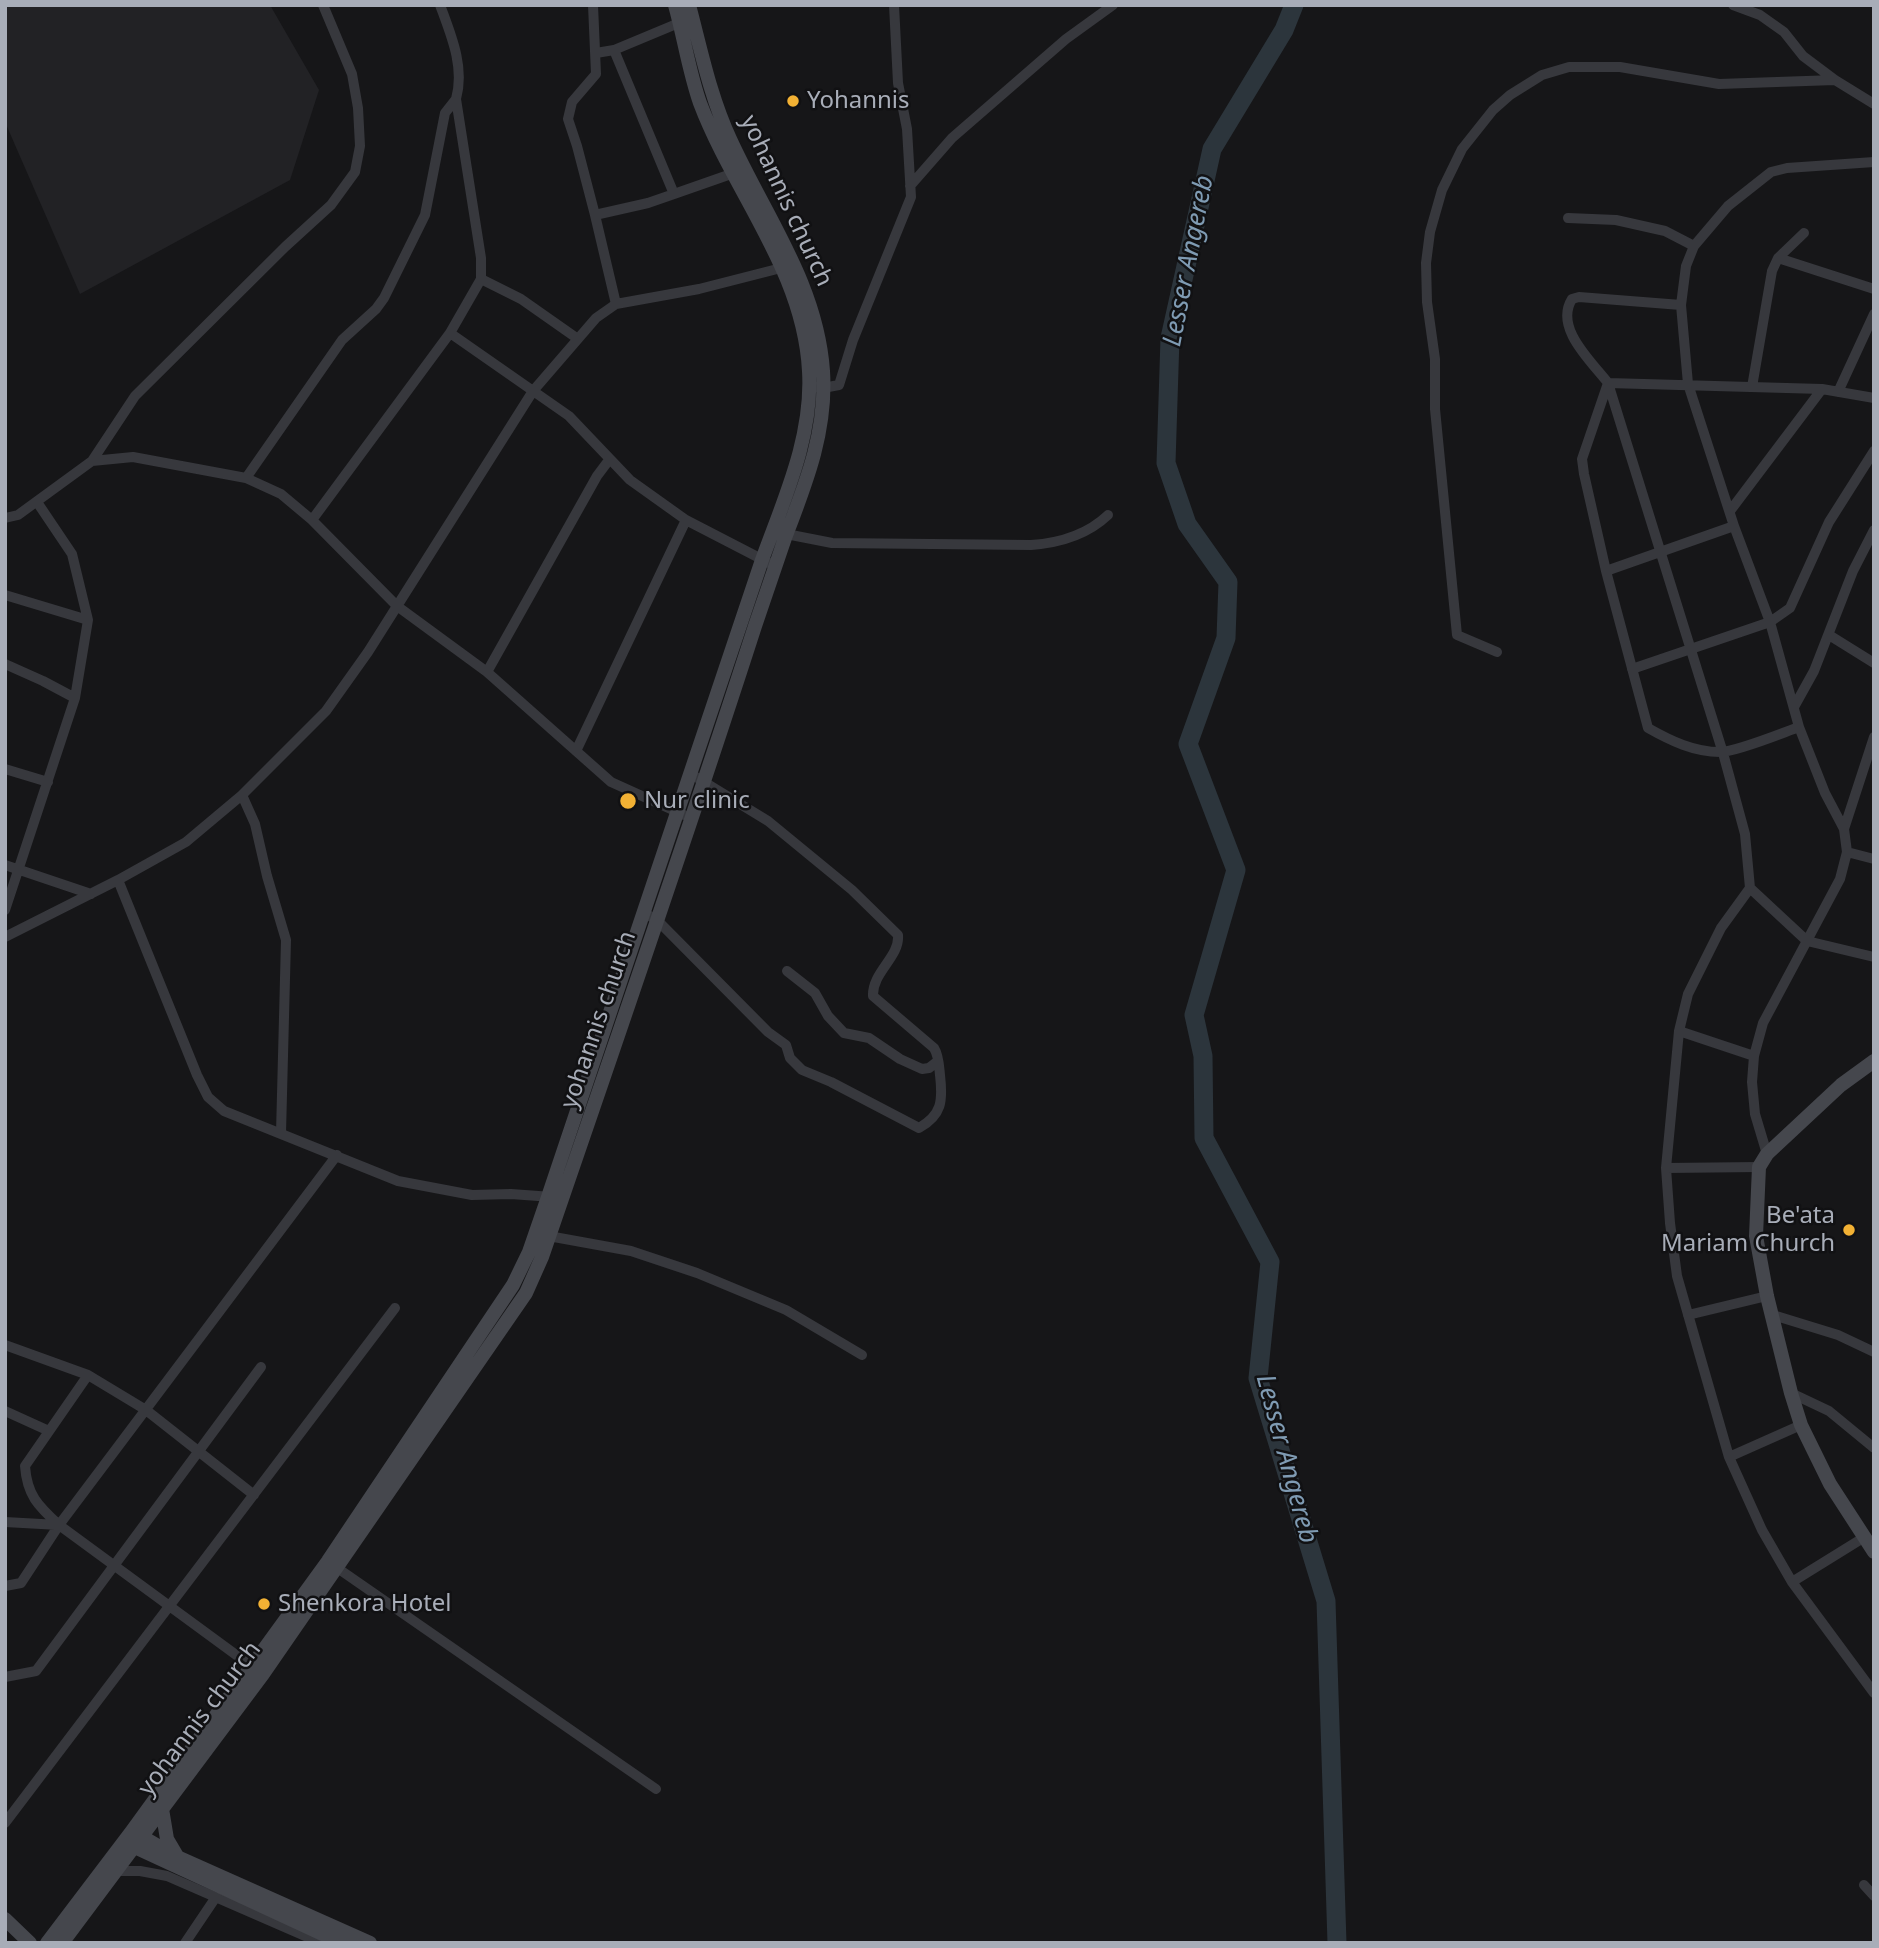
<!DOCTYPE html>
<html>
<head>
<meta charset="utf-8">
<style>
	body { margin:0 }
	#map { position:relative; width:1879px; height:1948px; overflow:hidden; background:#161618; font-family:"Noto Sans",sans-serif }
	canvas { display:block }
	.frame { position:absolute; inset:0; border:7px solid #a8adb8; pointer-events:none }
</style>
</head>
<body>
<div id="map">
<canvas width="1879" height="1948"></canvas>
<div class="frame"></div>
</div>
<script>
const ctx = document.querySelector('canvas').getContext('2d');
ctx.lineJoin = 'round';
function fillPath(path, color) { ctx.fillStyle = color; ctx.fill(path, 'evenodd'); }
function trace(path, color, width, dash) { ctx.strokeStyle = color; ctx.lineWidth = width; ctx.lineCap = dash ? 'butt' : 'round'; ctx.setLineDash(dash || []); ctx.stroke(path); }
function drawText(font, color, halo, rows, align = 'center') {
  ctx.font = font + ' "Noto Sans",sans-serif'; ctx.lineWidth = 5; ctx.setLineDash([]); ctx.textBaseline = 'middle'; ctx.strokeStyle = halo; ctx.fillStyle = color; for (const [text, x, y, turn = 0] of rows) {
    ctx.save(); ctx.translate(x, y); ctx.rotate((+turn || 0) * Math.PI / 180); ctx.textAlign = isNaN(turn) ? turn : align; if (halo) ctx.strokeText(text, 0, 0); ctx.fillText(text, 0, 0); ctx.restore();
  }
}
const built = new Path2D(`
	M 5,5 L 270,5 L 319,90 L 290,180 L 80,294 L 5,122 Z`);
const river = new Path2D(`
	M 1294,5 L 1284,30 L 1212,149 L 1170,338 L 1166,463 L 1187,524 L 1228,582 L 1226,638 L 1188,744 L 1236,870 L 1194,1015 L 1203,1056 L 1204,1138 L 1270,1262 L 1258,1378 L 1326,1601 L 1337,1943`);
const street = new Path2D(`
	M 593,5 L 596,74 L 572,102 L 568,119 L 577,146 L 595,215 L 616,304
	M 1733,5 L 1760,15 L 1784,32 L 1803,56 L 1835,80 L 1874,104
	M 596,53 L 614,50 L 686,20
	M 910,186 L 952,138 L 1066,39 L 1113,5
	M 674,194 L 734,173
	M 595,215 L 648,203 L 674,194 L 614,50
	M 1568,218 L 1616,220 L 1665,231 L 1694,246
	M 1778,258 L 1874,289
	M 481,279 L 521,299 L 578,339
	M 1681,305 L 1579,297 L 1572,299 C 1554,328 1591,361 1608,383 L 1723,753 L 1745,834 L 1750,888 L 1807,941 L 1874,957
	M 450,333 L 569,416 L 630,480 L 686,520 L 775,566
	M 1608,383 L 1582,459 L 1584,474 L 1606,571 L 1648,728 C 1671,741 1694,752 1720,752 C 1736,752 1782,733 1799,727
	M 1608,383 L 1822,389 L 1874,398
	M 816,387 L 823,388 L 839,385 L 853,340 L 911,197 L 907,129 L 898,83 L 894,5
	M 1752,387 L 1772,271 L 1778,258 L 1804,233
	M 1838,392 L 1874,314
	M 92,461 L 133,457 L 246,478 L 281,494 L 312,520 L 397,606 L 487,672 L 611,782 L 684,815
	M 246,478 L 342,340 L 376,309 L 384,298 L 425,215 L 445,113 L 456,99
	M 1730,511 L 1822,389
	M 5,518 L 18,515 L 92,461 L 135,396 L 285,247 L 331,205 L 355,172 L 360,146 L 358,108 L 352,74 L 323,5
	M 312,520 L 450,333 L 481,279 L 481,258 L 456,99 C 465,67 451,35 440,5
	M 781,533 L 832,543 L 1031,545 C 1059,543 1087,535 1108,515
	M 1606,571 L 1734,526
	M 5,595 L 88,620
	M 1829,635 L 1874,663
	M 1497,652 L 1457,635 L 1435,409 L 1435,359 L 1427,302 L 1426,263 L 1430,232 L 1442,190 L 1462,149 L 1493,110 L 1510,95 L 1542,75 L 1569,67 L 1620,67 L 1719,84 L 1835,80
	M 5,664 L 43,681 L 75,698
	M 1632,669 L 1770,622 L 1790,608 L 1829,522 L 1874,451
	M 487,672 L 597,476 L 609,460
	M 1794,707 L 1814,671 L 1853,571 L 1874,530
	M 576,751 L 686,520
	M 5,769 L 48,782
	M 242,795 L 255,824 L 267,876 L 286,940 L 281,1133
	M 1844,829 L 1874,737
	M 1847,852 L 1874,859
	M 5,865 L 91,894
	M 118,880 L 197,1075 L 208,1097 L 224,1111 L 398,1181 L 472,1195 L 511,1194 L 552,1197
	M 1750,888 L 1721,928 L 1688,994 L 1679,1031 L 1666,1168 L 1670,1223 L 1677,1276 L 1729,1457 L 1762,1530 L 1792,1582 L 1874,1693
	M 5,910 L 75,698 L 88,620 L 72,554 L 37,502
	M 644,913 L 657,920 L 768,1032 L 786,1045 L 790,1058 L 802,1070 L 831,1082 L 919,1128 C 942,1115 943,1101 940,1075 C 939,1066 939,1056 934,1048 L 873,996 C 872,972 900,957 898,935 L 852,890 L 768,821 L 691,774
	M 5,937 L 118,880 L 186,842 L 242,795 L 326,711 L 368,652 L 533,391 L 596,318 L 616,304 L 699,289 L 789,266
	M 787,971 L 815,993 L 828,1016 L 844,1033 L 869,1038 L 900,1059 L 922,1069 L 929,1068 L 938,1061
	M 1679,1031 L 1754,1056
	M 1767,1154 L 1755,1114 L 1752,1082 L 1754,1056 L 1763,1023 L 1840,879 L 1847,852 L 1844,829 L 1825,793 L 1799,727 L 1770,622 L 1734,526 L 1688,384 L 1681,305 L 1686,266 L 1694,246 L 1728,206 L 1771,172 L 1787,168 L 1874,162
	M 1666,1168 L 1759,1167
	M 543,1235 L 631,1251 L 697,1273 L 786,1310 L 862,1355
	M 1688,1315 L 1767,1296
	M 1773,1315 L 1838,1335 L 1874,1352
	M 5,1345 L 88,1375 L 146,1410 L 254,1495
	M 88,1375 L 25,1466 C 27,1495 38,1506 59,1525 L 258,1671
	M 1791,1393 L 1829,1411 L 1874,1448
	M 5,1411 L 49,1431
	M 1729,1457 L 1801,1425
	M 5,1522 L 59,1525
	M 333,1565 L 656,1789
	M 1792,1582 L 1863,1538
	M 5,1586 L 21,1583 L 59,1525 L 337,1155
	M 5,1677 L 36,1671 L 261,1367
	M 5,1823 L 395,1308
	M 117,1871 L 140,1871 L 167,1876 L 321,1943
	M 1864,1885 L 1874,1896
	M 185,1943 L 216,1897`);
const secondary = new Path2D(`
	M 1874,1061 L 1841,1085 L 1767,1154 L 1759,1167 L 1756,1236 L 1767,1296 L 1791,1393 L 1801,1425 L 1830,1484 L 1874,1552
	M 162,1809 L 167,1839 L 177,1856
	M 134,1832 L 177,1857 L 370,1943
	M 128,1844 L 342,1943
	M 5,1919 L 30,1943
	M 47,1943 L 132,1831 L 328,1561 L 513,1285 L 529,1252 L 548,1197 L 762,560 C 784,499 813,437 809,371 C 804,271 734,193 700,103 C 689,72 684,37 675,5
	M 62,1943 L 263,1674 L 526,1293 L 542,1257 C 614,1047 687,837 755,626 C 765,597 775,567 785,538 C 806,483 827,431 823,371 C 817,284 765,216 730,139 C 710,96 701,50 689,5`);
const markers = [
	[793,101,7,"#f2b134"],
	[628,801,9,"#f2b134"],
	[1849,1230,7,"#f2b134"],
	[264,1604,7,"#f2b134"]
];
const poiNames = [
	["Yohannis",807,101],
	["Nur clinic",644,801],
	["Be'ata",1835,1216,"right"],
	["Mariam Church",1835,1244,"right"],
	["Shenkora Hotel",278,1604]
];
const streetNames = [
	["yohannis church",786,201,65],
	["yohannis church",599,1020,-71],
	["yohannis church",200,1719,-53]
];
const waterNames = [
	["Lesser Angereb",1189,261,-79],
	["Lesser Angereb",1286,1459,75]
];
fillPath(built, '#222225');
trace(river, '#2c353c', 19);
trace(street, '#37383d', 10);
trace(secondary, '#45474d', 14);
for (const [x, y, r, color] of markers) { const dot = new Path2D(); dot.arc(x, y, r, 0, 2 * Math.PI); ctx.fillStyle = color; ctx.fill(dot); trace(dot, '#111113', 2.5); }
drawText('24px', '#a8adb8', '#111113', poiNames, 'left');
drawText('24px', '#a8adb8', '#111113', streetNames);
drawText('italic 26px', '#7f9bb3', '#111113', waterNames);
</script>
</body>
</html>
